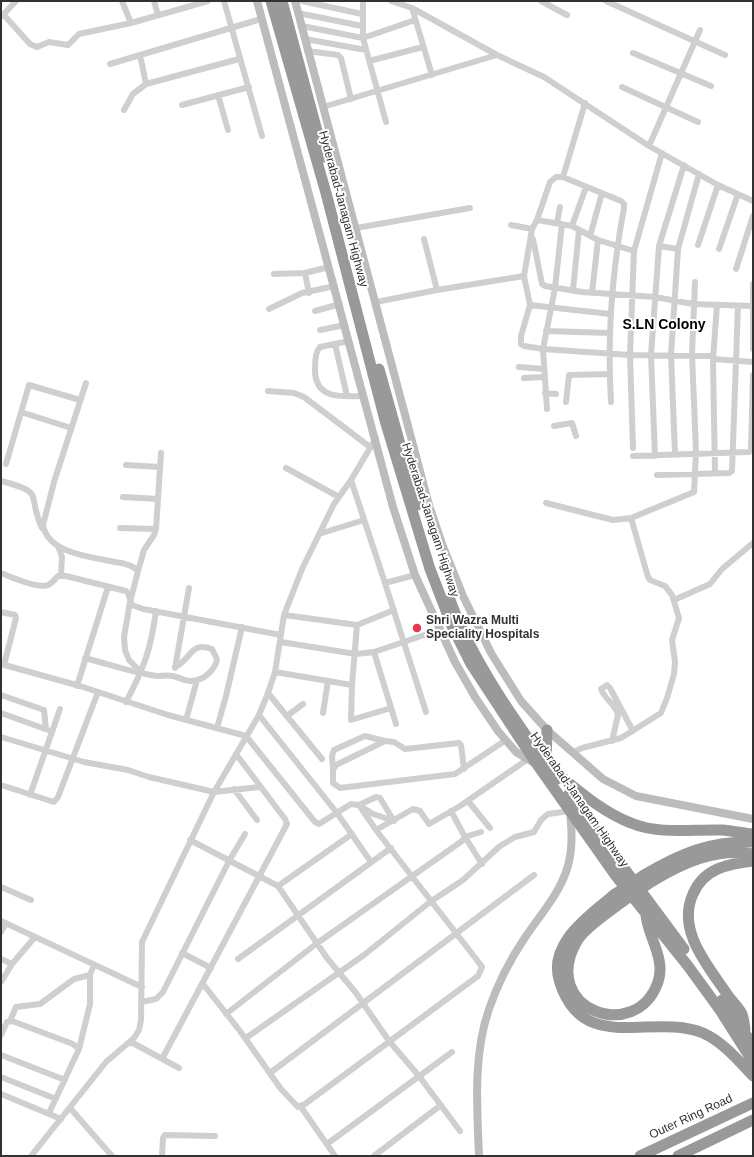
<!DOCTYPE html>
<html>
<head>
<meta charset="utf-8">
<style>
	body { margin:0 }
	#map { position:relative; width:754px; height:1157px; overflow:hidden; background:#fff; font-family:Arial,sans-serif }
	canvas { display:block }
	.frame { position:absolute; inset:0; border:2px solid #323232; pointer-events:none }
</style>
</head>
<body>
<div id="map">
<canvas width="754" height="1157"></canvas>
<div class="frame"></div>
</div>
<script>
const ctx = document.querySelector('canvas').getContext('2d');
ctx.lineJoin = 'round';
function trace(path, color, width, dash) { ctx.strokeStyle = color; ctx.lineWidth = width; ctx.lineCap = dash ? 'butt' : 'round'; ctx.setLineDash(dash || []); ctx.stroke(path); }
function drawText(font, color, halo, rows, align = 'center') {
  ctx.font = font + ' Arial,sans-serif'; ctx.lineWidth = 4; ctx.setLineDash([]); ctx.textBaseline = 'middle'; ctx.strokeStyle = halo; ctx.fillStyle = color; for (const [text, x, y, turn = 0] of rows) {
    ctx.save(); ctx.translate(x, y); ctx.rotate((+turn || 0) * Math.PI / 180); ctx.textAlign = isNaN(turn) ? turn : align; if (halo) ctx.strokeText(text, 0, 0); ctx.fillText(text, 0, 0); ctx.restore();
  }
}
const street = new Path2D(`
	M 122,1 L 131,23
	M 154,1 L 158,15
	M 224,1 L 262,136
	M 302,1 L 362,14
	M 363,1 L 363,38 L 386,122
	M 391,1 L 412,8 L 497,55 L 544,77 L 649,146 L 718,185 L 753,201
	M 541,1 L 567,15
	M 606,1 L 725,55
	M 412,8 L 432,75
	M 298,13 L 362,26
	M 3,14 L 30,44 L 37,47 L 49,42 L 68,45 L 79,34 L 131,23 L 208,1
	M 2,16 L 16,1
	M 302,26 L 363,38 L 415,20
	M 305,39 L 366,50
	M 307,51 L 338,55 L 341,58 L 351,99
	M 633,53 L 711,86
	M 140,55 L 146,84
	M 369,61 L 423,47
	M 110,64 L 261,19
	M 622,87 L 698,122
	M 218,95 L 228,130
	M 182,105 L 249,87
	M 323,107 L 497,55
	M 124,110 L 133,94 L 146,84 L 239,59
	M 649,146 L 700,30
	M 563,177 L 585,103
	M 537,220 L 572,226 L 598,240 L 634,251
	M 557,223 L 560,207
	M 511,225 L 532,229
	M 572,226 L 586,187
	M 356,228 L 470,208
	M 590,236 L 602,193
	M 424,239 L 437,290
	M 533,239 L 542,284 L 545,286 L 582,292 L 655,297 L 693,304 L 753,306
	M 698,245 L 718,185
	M 659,246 L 678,249
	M 719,249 L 738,194
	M 736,269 L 753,216
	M 305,273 L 309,293
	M 274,274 L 305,273 L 329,267
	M 524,276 L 530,305 L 521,336 L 521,344 L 524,346 L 543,349 L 630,355 L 713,356
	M 753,284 L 753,349
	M 573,290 L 579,230
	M 592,293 L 598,240
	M 376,302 L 437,290 L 524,276 L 532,229 L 537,220 L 550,182 L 556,177 L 563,177 L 621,201 L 624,204 L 624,208 C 612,272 607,337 611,402
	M 530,305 L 610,314
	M 269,309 L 302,293 L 335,286
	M 315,311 L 340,304
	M 320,330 L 345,325
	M 546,331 L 610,333
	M 349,341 L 320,347 C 315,352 315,362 315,368 C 314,399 340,397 363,396
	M 335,344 L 347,396
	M 713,359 L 753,362
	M 519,367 L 544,369
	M 524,378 L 544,377
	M 86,383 L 54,482 L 43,525 C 48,554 92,557 115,562 C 123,563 133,565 138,571 L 130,602 L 124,637 L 125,650 L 129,660 L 142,673
	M 268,391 L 294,393 L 304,397 L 370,447
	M 545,393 L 556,394
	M 566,402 L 569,375 L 610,374
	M 547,409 L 543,349 L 555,288 L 562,224
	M 21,412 L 71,428
	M 554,426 L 572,423 L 576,436
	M 633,448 L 630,355 L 634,251 L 662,153
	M 675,453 L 671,355 L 678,249 L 699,174
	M 633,456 L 749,452 L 751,450 L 753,375
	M 655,456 L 651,355 L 659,246 L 684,165
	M 6,464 L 29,385 L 80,400
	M 126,465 L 160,467
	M 286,468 L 339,497
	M 715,474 L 713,359 L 717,305
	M 657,475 L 729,473 L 732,471 L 738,306
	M 351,480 L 385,583 L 415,575
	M 1,481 C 47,493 26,494 42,528
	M 123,497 L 158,499
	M 546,503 L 613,520 L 631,518 L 694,492 L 696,452 L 692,354 L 695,282
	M 120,528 L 156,529
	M 319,534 L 364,520
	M 58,546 L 62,557 L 61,575
	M 138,571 L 144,550 L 154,535 L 156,529 L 161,453
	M 1,573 C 10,577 39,589 48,585 C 52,583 55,579 58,576 L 66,576 L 126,591 L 128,593 L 132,605 L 143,609 L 281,635
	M 385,583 L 426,712
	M 674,600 L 710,584 L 722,569 L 753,543
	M 1,612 L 15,615 L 16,618 L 4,665
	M 357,625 L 394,610
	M 281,642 L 356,654 L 374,652 L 439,630
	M 374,652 L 396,724
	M 85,658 C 109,664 133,673 157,676 C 162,676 168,675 173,676 C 181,678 187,683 197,680 C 206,678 216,668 217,659 L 212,649 C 190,641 192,659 175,667
	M 1,664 L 80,686 L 168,715 L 246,736 L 315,822 L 319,824 L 351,804 L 359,805 L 376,830 L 413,809 L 420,811 L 429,824 L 460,806 L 528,759
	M 175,668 L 189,588
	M 275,672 L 352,685 L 357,625 L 284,615
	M 352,685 L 351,720 L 391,708
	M 77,686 L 108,587
	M 268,693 L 322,759
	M 1,695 L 44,710 L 46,729
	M 126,702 C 144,668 151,649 156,611
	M 1,713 L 48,730
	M 323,713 L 328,681
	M 259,715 L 337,813 L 371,862
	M 287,716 L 303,704
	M 186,720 L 197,680
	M 217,728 L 226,696 L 242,627
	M 1,737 L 84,762 L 128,770 L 149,777 L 214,792 L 260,787
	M 612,741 L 618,715 C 616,704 604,699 601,689 L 607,685 L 610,688 L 633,731
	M 573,752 L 582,748 L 621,738 L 661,713 L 667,698 L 674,674 L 675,662 L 672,640 L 679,618 L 672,595 L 665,586 L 650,580 L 648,577 L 631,518
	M 464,769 L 461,745 L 459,743 L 405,749 L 394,742 L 385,741 L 336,765 L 333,770 L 333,783 L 340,788 L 455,774 L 506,740
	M 333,770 L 332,756 L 334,750 L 365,736 L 385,741
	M 1,785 L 54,802 L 58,797 L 98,692
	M 234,789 L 257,820
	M 30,795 L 60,709
	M 468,801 L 490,828
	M 359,805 L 376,797 L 380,798 L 394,821
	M 362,807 L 373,814 L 394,821
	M 481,832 L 465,837 L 482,864
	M 190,840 L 278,886 L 327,958 L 356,993 L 389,1041 L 419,1076 L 460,1131
	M 278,886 L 352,834
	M 1,887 L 31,900
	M 1,921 L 142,987
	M 1,932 L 6,923
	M 182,953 L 211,968
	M 1,959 L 12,964
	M 238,959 L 391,848
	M 1,982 L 12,964 L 35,937
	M 203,984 L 240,1031 L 281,1089 L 298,1107 L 305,1104 L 478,976 L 482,967 L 480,964 L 376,830
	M 141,1002 L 156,999 L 163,992 L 229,861 L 245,834
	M 226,1014 L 316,944 L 462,841 L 465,837 L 451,811
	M 10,1021 L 16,1007 L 40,1004 L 74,979 L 90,975
	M 1,1035 L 7,1022 L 12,1021 L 73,1044 L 79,1049 L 49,1113
	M 246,1038 L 364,955 L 430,902 L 463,880 L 500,846 L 515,837 L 534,832 L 541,820 L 548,814 L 570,811
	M 131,1042 L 179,1068
	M 79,1049 L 90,1004 L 90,975 L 94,965
	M 1,1055 L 65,1080
	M 162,1059 L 287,824 L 285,819 L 236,754
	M 270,1073 L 534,875
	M 1,1077 L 56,1099
	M 1,1094 L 61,1119
	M 301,1107 L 335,1156
	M 70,1108 L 112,1156
	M 327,1144 L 452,1052
	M 31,1156 L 106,1062 L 134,1038 L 139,1030 L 141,1020 L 142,942 L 214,792 L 259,715 L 268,693 L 275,672 L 284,615 L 302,569 L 334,504 L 351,480 L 376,438
	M 162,1156 L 163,1138 L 165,1135 L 215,1136
	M 374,1156 L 441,1105`);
const secondary = new Path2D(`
	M 257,1 L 393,507 L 415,575 L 455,662 L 475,697 L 498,731 L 516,752 L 536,764
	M 295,1 L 429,505 L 442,544 L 463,596 L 491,653 L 521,701 L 547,730 L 603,779 L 636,796 L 753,819
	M 479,1156 C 477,1107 473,1055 489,1009 C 498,983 511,958 526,936 C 541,914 559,894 567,869 C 573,850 572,831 570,812`);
const highway = new Path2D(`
	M 271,1 L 326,193 L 386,424 L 430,569 L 452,626 L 471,664 L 534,760 L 616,876 L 688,966 L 720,1010 L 753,1062
	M 282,1 L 324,157
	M 379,369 L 417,505
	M 450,600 C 473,663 518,725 557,779
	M 546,763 L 547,730
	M 554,771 C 578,790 602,812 631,823 C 660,835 692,829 722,830 C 733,831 743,833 753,834
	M 569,794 L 684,949
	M 644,875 C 681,853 710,841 753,842
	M 651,882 C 681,864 716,847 753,854
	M 615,894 C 590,915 546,944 560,983 C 584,1056 653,1012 703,1033 C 723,1042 738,1060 753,1076
	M 622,902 C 609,912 585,927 577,941 C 538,1009 636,1045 658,982 C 666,959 648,937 646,915
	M 722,1000 L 753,1045
	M 745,1029 C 744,1024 744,1019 742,1014 C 739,1008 733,1002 729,997 C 709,967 676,931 693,894 C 704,868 728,864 753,861
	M 640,1156 L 753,1103
	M 678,1156 L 753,1120`);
const highwayBridge = new Path2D(`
	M 615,894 L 644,875
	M 622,902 L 651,882`);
const markers = [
	[417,628,5,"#ea3450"]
];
const streetNames = [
	["Hyderabad-Janagam Highway",343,209,75],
	["Hyderabad-Janagam Highway",430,520,72],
	["Hyderabad-Janagam Highway",579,800,55],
	["Outer Ring Road",691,1117,-25]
];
const poiNames = [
	["Shri Wazra Multi",426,621],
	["Speciality Hospitals",426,635]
];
const quarterNames = [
	["S.LN Colony",664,325]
];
trace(street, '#cfcfcf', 6);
trace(secondary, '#bcbcbc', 8);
trace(highway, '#999', 11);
trace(highwayBridge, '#999', 11);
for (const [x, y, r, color] of markers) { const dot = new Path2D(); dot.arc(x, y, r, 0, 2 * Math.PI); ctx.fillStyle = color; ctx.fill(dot); trace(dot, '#fff', 1.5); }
drawText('12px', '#323232', '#fff', streetNames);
drawText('bold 12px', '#323232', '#fff', poiNames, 'left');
drawText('bold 14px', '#000', '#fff', quarterNames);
</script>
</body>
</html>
